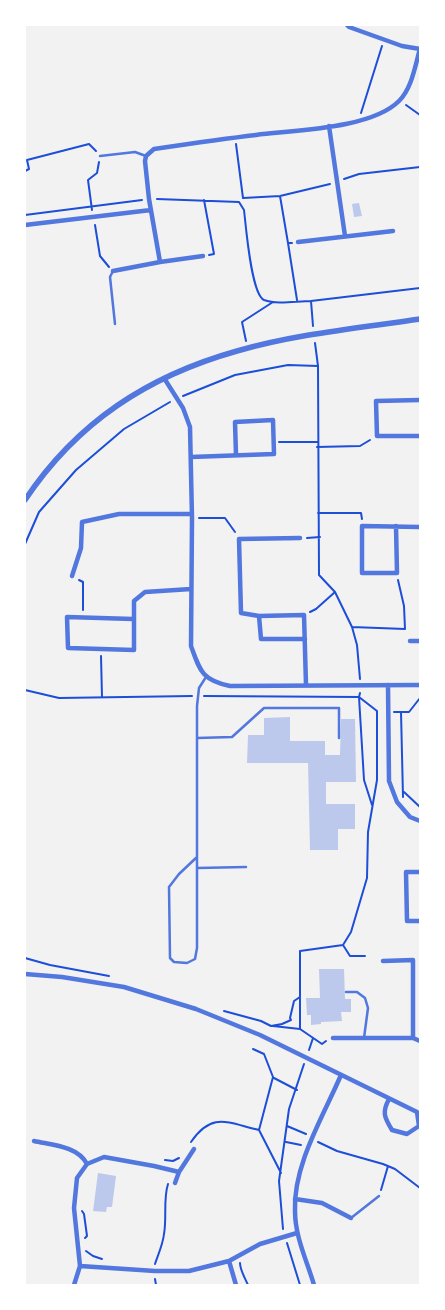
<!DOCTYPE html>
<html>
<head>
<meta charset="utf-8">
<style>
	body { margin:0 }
	#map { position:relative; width:445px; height:1310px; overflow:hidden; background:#f2f2f2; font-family:Karla,sans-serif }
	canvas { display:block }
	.frame { position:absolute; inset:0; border:26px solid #fff; pointer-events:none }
</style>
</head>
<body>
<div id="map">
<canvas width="445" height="1310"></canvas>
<div class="frame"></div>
</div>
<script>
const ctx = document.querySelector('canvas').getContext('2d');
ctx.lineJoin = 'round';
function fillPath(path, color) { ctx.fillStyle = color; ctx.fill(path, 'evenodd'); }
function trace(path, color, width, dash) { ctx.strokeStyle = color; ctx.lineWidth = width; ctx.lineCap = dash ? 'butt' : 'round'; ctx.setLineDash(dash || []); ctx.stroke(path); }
const building = new Path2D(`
	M 359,203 L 362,216 L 354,217 L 352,204 Z
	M 290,717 L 290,741 L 325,741 L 325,755 L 340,755 L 341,719 L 355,719 L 356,782 L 326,782 L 326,804 L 355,804 L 355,829 L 338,829 L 338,850 L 310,850 L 308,763 L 247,763 L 248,735 L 264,735 L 264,718 Z
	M 319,969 L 344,969 L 345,999 L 351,999 L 351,1012 L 341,1012 L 342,1021 L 321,1022 L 321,1024 L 311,1025 L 311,1015 L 307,1015 L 306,998 L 320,998 Z
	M 98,1173 L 116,1176 L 112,1207 L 107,1207 L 106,1212 L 93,1211 Z`);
const path = new Path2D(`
	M 406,105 L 420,115
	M 361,113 L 382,46
	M 236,144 L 243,198 L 280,196 L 330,184
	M 25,171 L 29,169 L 27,160 L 89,144 L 96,151
	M 344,179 L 359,174 L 420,167
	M 280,196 L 288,243 L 292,243
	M 157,199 L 239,202 L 244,210 C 246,226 251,294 264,300 C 278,305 296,301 311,301
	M 204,200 L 214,254 L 209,255
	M 92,210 L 88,180 L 97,173 L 99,162
	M 25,215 L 142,200
	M 95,225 L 100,256 L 109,267
	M 288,243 L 297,300
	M 313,326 L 311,301 L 420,288
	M 246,341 L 242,322 L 273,302
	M 315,343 L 318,366 L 319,575 L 335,592 L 352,627 L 357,645 L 360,679
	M 183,396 L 235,375 L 288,365 L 318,366
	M 279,442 L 317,442
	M 317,447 L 360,446 L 370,440
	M 318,513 L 361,513 L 362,519
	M 199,518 L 225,518 L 235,532
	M 307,538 L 320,537
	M 25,544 L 39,512 L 76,470 L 124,429 L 170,402
	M 79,580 L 83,582 L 83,610
	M 310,612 L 316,609 L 335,592
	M 352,627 L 405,629 L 404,606 L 398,580
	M 101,656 L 102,697
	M 25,690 L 59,698 L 192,696
	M 204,696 L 359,697 L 364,780 L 372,805
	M 394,712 L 409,712 L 420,698
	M 401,712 L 403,797
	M 404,792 L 420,807
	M 343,945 L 350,956 L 365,956
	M 25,958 L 50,965 L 109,976
	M 224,1011 L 261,1021 L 271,1026 L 282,1024 L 291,1020 L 290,1018 L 294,1001 L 300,997
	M 273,1026 L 300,1029
	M 326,1041 L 322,1044 L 300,1029 L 300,951 L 343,945 L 351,932 L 367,878 L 368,832 L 377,780 L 377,711 L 359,697 L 360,693
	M 253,1049 L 264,1054 L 273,1077 L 259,1130 L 281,1173
	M 309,1050 L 313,1038
	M 274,1078 L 297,1090
	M 287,1126 L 306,1134
	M 191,1142 C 212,1111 228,1123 259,1130
	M 286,1142 L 301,1145
	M 318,1142 L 337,1151 L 383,1164 L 395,1169 L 420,1188
	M 165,1160 L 173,1161 L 179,1158
	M 381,1190 L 388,1166
	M 82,1211 L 84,1214 L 87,1236 L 85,1238
	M 283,1229 L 279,1181 L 289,1109 L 304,1064
	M 287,1243 L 300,1285
	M 86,1251 L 93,1256 L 102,1259
	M 240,1263 C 240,1270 245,1278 248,1285
	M 155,1264 C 158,1255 163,1244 164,1234 C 167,1218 163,1199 168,1184
	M 155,1279 L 156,1285`);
const service = new Path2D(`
	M 100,156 L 135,152 L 146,156
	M 113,271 L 110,277 L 115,324
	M 197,738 L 232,737 L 264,708 L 339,708 L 339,738
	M 197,857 L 179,874 L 169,887 L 170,958 L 174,962 L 187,963 L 195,959 L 197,948 L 197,706 L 199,688 L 206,677
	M 197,868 L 246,867
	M 346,992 L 357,992 L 365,998 L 368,1008 L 364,1038
	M 351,1218 L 379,1196`);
const minor = new Path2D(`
	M 347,25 L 349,27 L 402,46 L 420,49
	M 329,126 L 345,236
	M 25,225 L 151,210
	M 298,242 L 393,231
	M 160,262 L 149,199 L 145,161 L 146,156 L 154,149 C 188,144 222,139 256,135 C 295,130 371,129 399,101 C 412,88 415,66 420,49
	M 113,271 L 160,262 L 203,256
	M 164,378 L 183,408 L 190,427 L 192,518 L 191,646 C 200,671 202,680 230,686 L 420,685
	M 420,400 L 376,401 L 377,436 L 420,436
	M 191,457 L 274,454 L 273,420 L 235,422 L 236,455
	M 396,526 L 397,573 L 362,573 L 362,526 L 420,527
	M 300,538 L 239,539 L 241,613 L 259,616 L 304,615 L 306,685
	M 72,576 L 81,548 L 82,522 L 119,514 L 192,514
	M 259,616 L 261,639 L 305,639
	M 133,619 L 67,617 L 68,648 L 134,650 L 134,601 L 145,592 L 191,589
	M 410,641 L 420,641
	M 388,685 L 389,781 L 397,802 L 410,817 L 420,821
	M 420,872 L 406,872 L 407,921 L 420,921
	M 383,961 L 413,960 L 413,1038
	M 25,974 L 62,977 L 124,987 L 196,1009 L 260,1035 L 417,1112
	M 333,1038 L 413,1038 L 420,1041
	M 389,1099 C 382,1112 384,1117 392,1130 L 407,1134 L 419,1126 L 417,1112
	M 34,1141 C 52,1145 78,1146 87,1164
	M 175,1183 L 179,1172
	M 295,1199 L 322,1203 L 351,1218
	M 229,1261 L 236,1285
	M 80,1266 L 155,1271 L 189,1271 L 229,1261 L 260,1244 L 297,1233
	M 74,1285 L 80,1266 L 74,1208 L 77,1178 L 87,1164 L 104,1157 L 154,1166 L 179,1172 L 194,1149
	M 314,1285 C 307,1261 295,1237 295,1211 C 293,1165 323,1117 341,1075`);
const tertiary = new Path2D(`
	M 25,500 C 77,422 148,376 237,351 C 296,334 359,328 420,319`);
fillPath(building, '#bdc9ec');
trace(path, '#1d4ed8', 2);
trace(service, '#5277de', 2.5);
trace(minor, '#5277de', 4.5);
trace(tertiary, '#5277de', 5.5);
</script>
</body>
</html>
